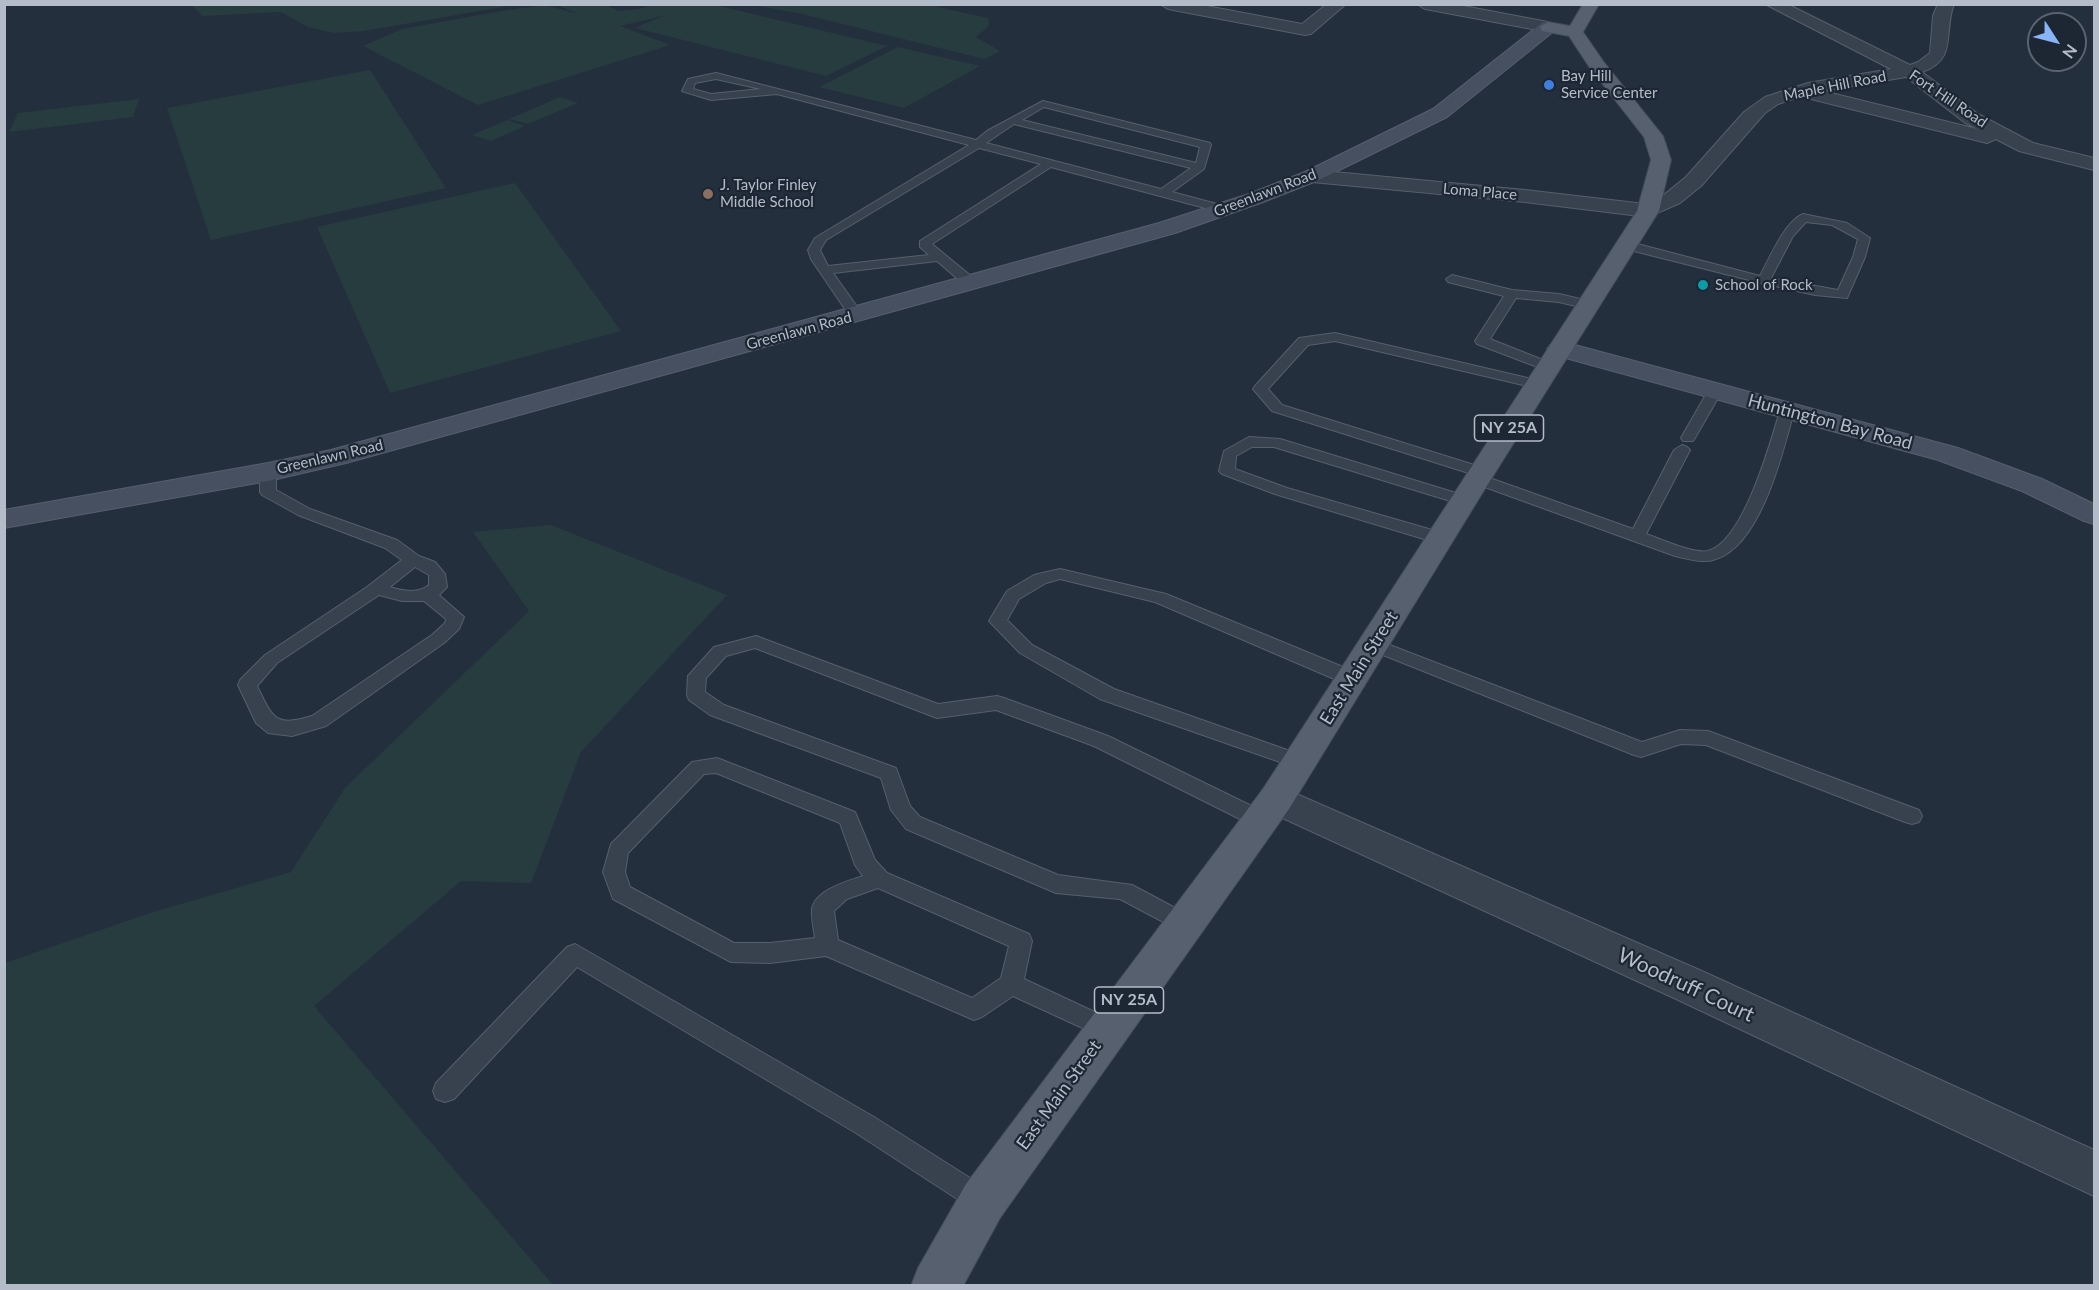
<!DOCTYPE html>
<html>
<head>
<meta charset="utf-8">
<style>
	body { margin:0 }
	#map { position:relative; width:2099px; height:1290px; overflow:hidden; background:#242f3e; font-family:Lato,sans-serif }
	canvas { display:block }
	.frame { position:absolute; inset:0; border:6px solid #b4bcc9; pointer-events:none }
	.north { position:absolute; left:2027px; top:12px; width:60px; height:60px; box-sizing:border-box; background:#1d2633; border:2px solid #59626f; border-radius:50%; rotate:126deg; font-size:16px; font-weight:700; line-height:24px; text-align:center; color:#b4bcc9 }
	.north::after { content:''; display:block; margin:auto; width:21px; height:27px; background:#8ab4f8; clip-path:polygon(50% 0,100% 100%,50% 72%,0 100%) }
</style>
</head>
<body>
<div id="map">
<canvas width="2099" height="1290"></canvas>
<div class="frame"></div>
<div class="north">N</div>
</div>
<script>
const ctx = document.querySelector('canvas').getContext('2d');
ctx.lineJoin = 'round';
function fillPath(path, color) { ctx.fillStyle = color; ctx.fill(path, 'evenodd'); }
function trace(path, color, width, dash) { ctx.strokeStyle = color; ctx.lineWidth = width; ctx.lineCap = dash ? 'butt' : 'round'; ctx.setLineDash(dash || []); ctx.stroke(path); }
function drawText(font, color, halo, rows, align = 'center') {
  ctx.font = font + ' Lato,sans-serif'; ctx.lineWidth = 4.5; ctx.setLineDash([]); ctx.textBaseline = 'middle'; ctx.strokeStyle = halo; ctx.fillStyle = color; for (const [text, x, y, turn = 0] of rows) {
    ctx.save(); ctx.translate(x, y); ctx.rotate((+turn || 0) * Math.PI / 180); ctx.textAlign = isNaN(turn) ? turn : align; if (halo) ctx.strokeText(text, 0, 0); ctx.fillText(text, 0, 0); ctx.restore();
  }
}
const green = new Path2D(`
	M 711,4 L 887,46 L 826,76 L 635,28 L 663,16 L 620,26 L 670,45 L 478,105 L 363,46 L 402,29 L 501,11 L 545,5 L 578,14 L 557,5 L 606,5 L 618,11 L 639,9 L 651,5 Z
	M 192,5 L 514,5 L 364,31 L 334,33 L 308,27 L 281,12 L 202,16 Z
	M 753,5 L 929,5 L 988,18 L 989,26 L 976,37 L 1000,51 L 984,59 L 802,14 Z
	M 898,47 L 980,66 L 904,108 L 819,87 Z
	M 370,70 L 446,188 L 211,240 L 167,108 Z
	M 560,97 L 578,103 L 528,124 L 509,119 Z
	M 139,99 L 133,117 L 9,132 L 18,113 Z
	M 507,120 L 525,126 L 491,141 L 472,135 Z
	M 515,183 L 621,331 L 390,393 L 317,227 Z
	M 551,525 L 727,595 L 581,752 L 531,883 L 461,881 L 314,1006 L 553,1285 L 5,1285 L 5,963 L 150,913 L 291,872 L 345,788 L 529,611 L 473,532 Z`);
const lane = new Path2D(`
	M 716,73 L 976,140 L 987,131 L 1043,101 L 1210,143 L 1211,145 L 1204,169 L 1172,192 L 1228,207 L 1230,209 L 1224,213 L 1051,167 L 932,244 L 977,281 L 978,284 L 977,287 L 967,287 L 937,261 L 833,273 L 863,315 L 856,319 L 851,318 L 811,259 L 808,250 L 815,238 L 969,145 L 777,94 L 711,100 L 682,91 L 688,79 ZM 716,79 L 761,89 L 711,94 L 693,89 L 695,83 ZM 1044,107 L 1200,147 L 1196,163 L 1022,120 ZM 1014,124 L 1191,168 L 1161,189 L 986,143 ZM 979,148 L 1041,164 L 920,241 L 920,247 L 929,255 L 828,266 L 820,250 L 826,240 Z
	M 1803,214 L 1847,223 L 1870,238 L 1865,257 L 1847,298 L 1815,295 L 1761,283 L 1622,248 L 1620,245 L 1626,241 L 1760,276 C 1769,259 1785,221 1803,214 ZM 1806,222 L 1832,225 L 1858,239 L 1853,257 L 1838,290 L 1771,278 L 1793,236 Z
	M 1452,275 L 1512,290 L 1559,294 L 1593,302 L 1595,305 L 1588,309 L 1559,302 L 1516,298 L 1490,339 L 1553,364 L 1555,367 L 1548,371 L 1477,344 L 1475,341 L 1504,296 L 1448,282 L 1446,279 Z
	M 1335,333 L 1536,380 L 1543,384 L 1536,388 L 1335,341 L 1308,345 L 1268,389 L 1282,405 L 1487,469 L 1490,472 L 1484,476 L 1633,529 L 1674,450 L 1682,445 L 1687,447 L 1690,450 L 1646,534 C 1661,539 1693,554 1708,551 C 1744,541 1770,443 1780,411 L 1787,407 L 1794,411 C 1783,452 1761,545 1716,559 C 1703,564 1688,559 1675,556 L 1471,482 L 1469,479 L 1475,475 L 1272,411 L 1253,389 L 1255,386 L 1299,338 Z
	M 1715,387 L 1722,391 L 1695,438 L 1693,441 L 1683,441 L 1681,438 L 1708,391 Z
	M 1249,437 L 1280,439 L 1469,497 L 1471,500 L 1469,503 L 1457,503 L 1274,447 L 1252,447 L 1236,456 L 1235,469 L 1287,488 L 1446,534 L 1448,538 L 1446,542 L 1434,542 L 1275,494 L 1222,474 L 1219,471 L 1224,451 Z
	M 268,467 L 276,472 L 276,490 L 310,509 L 397,540 L 419,556 L 435,562 L 445,574 L 447,587 L 439,595 L 464,617 L 459,629 L 444,643 L 326,726 L 292,736 L 268,733 L 256,723 L 238,685 L 240,680 L 265,655 L 367,587 L 402,560 L 385,548 L 298,515 L 262,495 L 260,492 L 260,472 ZM 415,567 L 429,575 L 429,585 C 418,594 402,591 390,587 ZM 379,595 L 402,601 L 424,601 L 446,619 L 445,623 L 432,635 L 312,716 C 275,727 273,719 257,686 L 277,663 Z
	M 1060,569 L 1166,594 L 1360,674 L 1362,679 L 1360,684 L 1353,685 L 1346,684 L 1155,602 L 1060,579 L 1046,583 L 1019,599 L 1007,620 L 1032,645 L 1114,689 L 1307,757 L 1310,762 L 1307,767 L 1300,769 L 1100,699 L 1020,653 L 989,621 L 1007,591 L 1034,575 Z
	M 756,636 L 938,704 L 997,696 L 1004,698 L 1108,736 L 1268,814 L 1271,820 L 1268,826 L 1261,828 L 1254,826 L 1094,746 L 996,710 L 937,718 L 755,648 L 726,656 L 706,678 L 705,692 L 724,705 L 896,768 L 910,806 L 920,817 L 1058,875 L 1132,885 L 1194,918 L 1197,925 L 1194,932 L 1186,934 L 1120,899 L 1056,893 L 906,829 L 891,810 L 881,778 L 710,715 L 689,700 L 687,695 L 688,676 L 714,647 Z
	M 1374,639 L 1642,742 L 1680,730 L 1708,731 L 1919,810 L 1922,816 L 1919,822 L 1912,824 L 1905,822 L 1706,745 L 1681,744 L 1641,757 L 1634,755 L 1368,649 L 1365,645 L 1368,641 Z
	M 717,758 L 855,812 L 875,860 L 887,873 L 1029,934 L 1032,941 L 1024,979 L 1116,1022 L 1120,1029 L 1116,1036 L 1108,1040 L 1100,1036 L 1013,996 L 982,1017 L 974,1020 L 826,956 L 770,963 L 731,962 L 613,899 L 603,872 L 611,844 L 692,762 ZM 716,773 L 840,823 L 855,865 L 863,876 C 848,881 815,890 812,909 C 811,918 814,929 815,938 L 770,943 L 734,943 L 630,887 L 625,872 L 628,853 L 704,774 ZM 878,888 L 1009,946 L 1001,978 L 972,998 L 838,940 L 834,911 L 847,899 Z
	M 575,944 L 874,1117 L 992,1192 L 996,1201 L 992,1210 L 983,1214 L 974,1210 L 856,1133 L 577,967 L 454,1099 L 445,1102 L 436,1099 L 433,1091 L 436,1083 L 567,947 Z`);
const street = new Path2D(`
	M 1160,4 L 1196,4 L 1302,24 L 1327,4 L 1346,4 L 1311,34 L 1305,35 L 1168,9 Z
	M 1417,4 L 1453,4 L 1548,22 L 1556,27 L 1548,32 L 1425,9 Z
	M 1765,4 L 1787,4 L 1910,65 L 1918,62 L 1930,53 L 1933,16 L 1938,4 L 1954,4 C 1943,33 1958,60 1922,72 L 1978,114 L 2033,143 L 2094,158 L 2094,170 L 2019,151 L 1996,139 L 1987,143 L 1807,98 L 1805,95 L 1778,104 L 1765,113 L 1701,186 L 1680,203 L 1648,217 L 1525,202 L 1312,182 L 1305,180 L 1302,176 L 1305,172 L 1312,170 L 1525,190 L 1645,204 L 1665,194 L 1686,177 L 1744,112 L 1765,97 L 1808,83 L 1891,69 ZM 1906,77 L 1964,122 L 1977,129 L 1823,91 Z
	M 1276,785 L 1704,972 L 2094,1150 L 2094,1196 L 1674,998 L 1263,809 L 1257,799 L 1263,789 Z`);
const secondary = new Path2D(`
	M 1548,22 L 1556,27 L 1554,31 L 1447,117 L 1319,180 L 1263,202 L 1175,233 L 346,463 L 268,481 L 4,528 L 4,510 L 268,463 L 331,450 L 1159,223 L 1249,194 L 1305,172 L 1433,109 L 1542,23 Z
	M 1560,341 L 1958,448 L 2042,479 L 2094,504 L 2094,524 L 2084,521 L 2022,491 L 1938,460 L 1551,354 L 1547,349 L 1551,344 Z`);
const primary = new Path2D(`
	M 1583,4 L 1599,4 L 1583,32 L 1603,61 L 1663,136 L 1671,160 L 1659,211 L 1478,500 L 1289,809 L 1000,1218 L 963,1286 L 911,1286 L 918,1268 L 966,1184 L 1263,789 L 1637,211 L 1651,160 L 1644,137 L 1590,68 L 1569,36 L 1542,31 L 1540,27 L 1548,22 L 1570,26 Z`);
const markers = [
	[1549,85,6,"#3f7fe0"],
	[708,194,6,"#8d6e63"],
	[1703,285,6,"#0f9aa8"]
];
const farPoinames = [
	["Bay Hill",1561,76],
	["Service Center",1561,93],
	["J. Taylor Finley",720,185],
	["Middle School",720,202],
	["School of Rock",1715,285]
];
const farStreetnames = [
	["Maple Hill Road",1835,86,-11],
	["Fort Hill Road",1948,99,34],
	["Loma Place",1480,192,5],
	["Greenlawn Road",1265,193,-21],
	["Greenlawn Road",799,331,-15],
	["Greenlawn Road",330,457,-13]
];
const shields = [
	[1509,428,69],
	[1129,1000,69]
];
const shieldNames = [
	["NY 25A",1509,428],
	["NY 25A",1129,1000]
];
const streetNames = [
	["Huntington Bay Road",1830,422,15],
	["East Main Street",1359,668,-58],
	["East Main Street",1059,1095,-54]
];
const nearStreetnames = [
	["Woodruff Court",1686,985,25]
];
fillPath(green, '#263c3f');
trace(lane, '#565f6c', 2);
trace(street, '#565f6c', 2);
trace(secondary, '#565f6c', 2);
trace(primary, '#414a57', 2);
fillPath(lane, '#38414e');
fillPath(street, '#38414e');
fillPath(secondary, '#465061');
fillPath(primary, '#56606e');
for (const [x, y, r, color] of markers) { const dot = new Path2D(); dot.arc(x, y, r, 0, 2 * Math.PI); ctx.fillStyle = color; ctx.fill(dot); trace(dot, '#1d2633', 2); }
drawText('15px', '#b4bcc9', '#1d2633', farPoinames, 'left');
drawText('15px', '#b4bcc9', '#1d2633', farStreetnames);
for (const [x, y, w] of shields) { const box = new Path2D(); box.roundRect(x - w / 2, y - 13, w, 26, 4.5); ctx.fillStyle = '#1d2633'; ctx.fill(box); trace(box, '#b4bcc9', 1.5); }
drawText('bold 16px', '#b4bcc9', null, shieldNames);
drawText('18px', '#b4bcc9', '#1d2633', streetNames);
drawText('21px', '#b4bcc9', '#1d2633', nearStreetnames);
</script>
</body>
</html>
